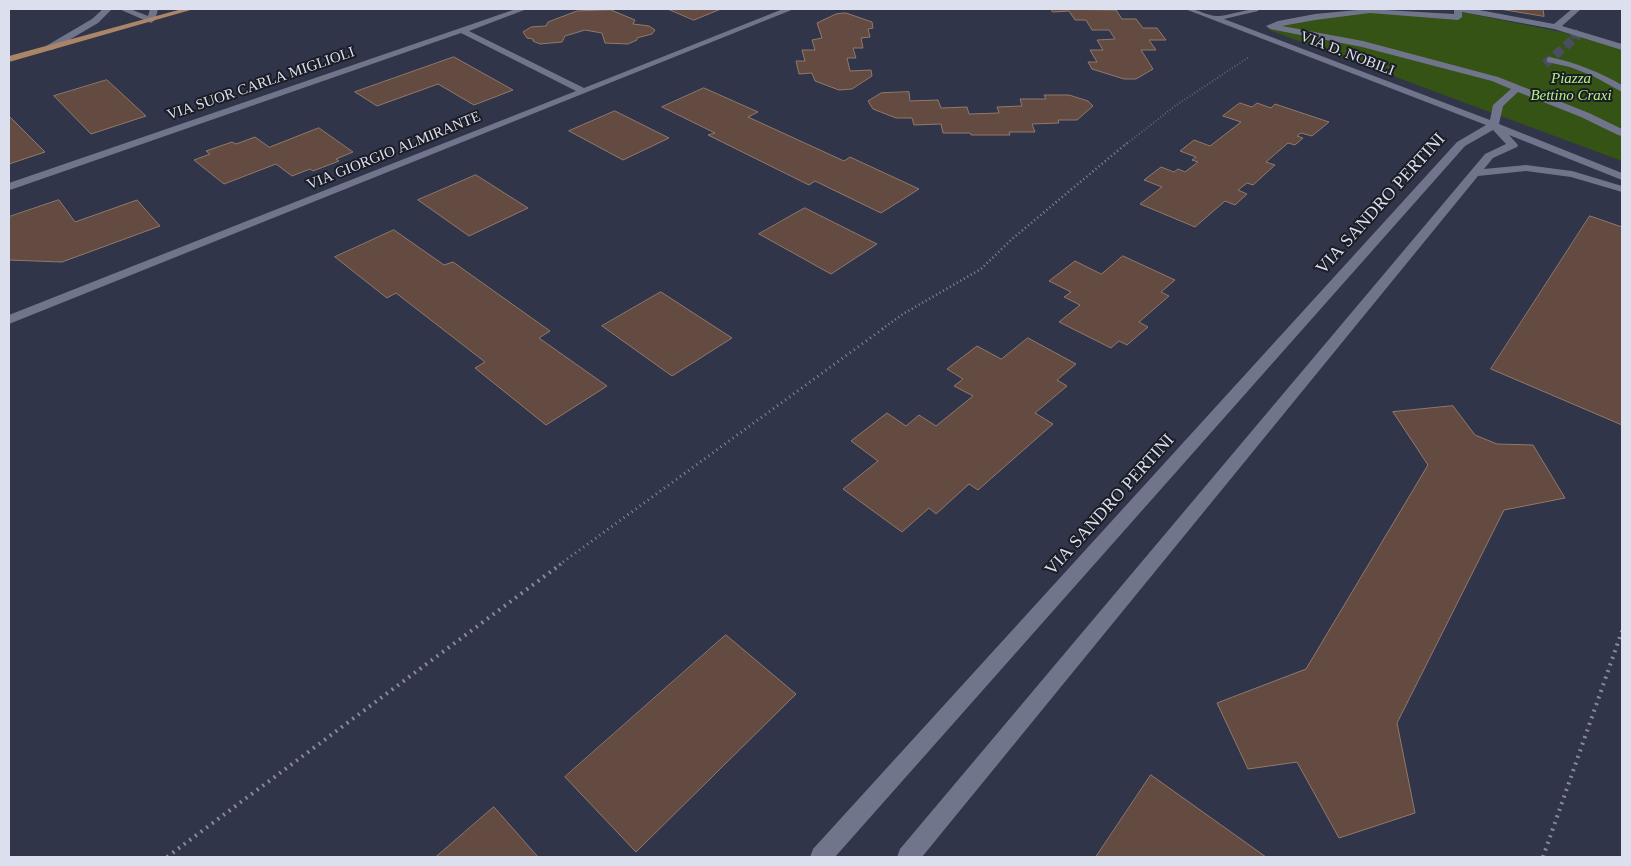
<!DOCTYPE html>
<html>
<head>
<meta charset="utf-8">
<style>
	body { margin:0 }
	#map { position:relative; width:1631px; height:866px; overflow:hidden; background:#313549; font-family:"Times New Roman",serif }
	canvas { display:block }
	.frame { position:absolute; inset:0; border:10px solid #dcdfed; pointer-events:none }
</style>
</head>
<body>
<div id="map">
<canvas width="1631" height="866"></canvas>
<div class="frame"></div>
</div>
<script>
const ctx = document.querySelector('canvas').getContext('2d');
ctx.lineJoin = 'round';
function fillPath(path, color) { ctx.fillStyle = color; ctx.fill(path, 'evenodd'); }
function trace(path, color, width, dash) { ctx.strokeStyle = color; ctx.lineWidth = width; ctx.lineCap = dash ? 'butt' : 'round'; ctx.setLineDash(dash || []); ctx.stroke(path); }
function drawText(font, color, halo, rows, align = 'center') {
  ctx.font = font + ' "Times New Roman",serif'; ctx.lineWidth = 4; ctx.setLineDash([]); ctx.textBaseline = 'middle'; ctx.strokeStyle = halo; ctx.fillStyle = color; for (const [text, x, y, turn = 0] of rows) {
    ctx.save(); ctx.translate(x, y); ctx.rotate((+turn || 0) * Math.PI / 180); ctx.textAlign = isNaN(turn) ? turn : align; if (halo) ctx.strokeText(text, 0, 0); ctx.fillText(text, 0, 0); ctx.restore();
  }
}
const green = new Path2D(`
	M 1363,12 L 1459,18 L 1461,12 L 1561,32 L 1622,49 L 1622,161 L 1269,30 L 1291,22 Z`);
const building = new Path2D(`
	M 668,9 L 721,9 L 694,20 Z
	M 1051,9 L 1116,10 L 1122,19 L 1136,19 L 1143,28 L 1157,28 L 1166,40 L 1149,40 L 1156,50 L 1141,50 L 1153,69 L 1136,79 L 1124,79 L 1092,69 L 1088,62 L 1097,62 L 1090,50 L 1103,50 L 1097,40 L 1115,39 L 1109,30 L 1092,30 L 1086,20 L 1075,20 L 1069,11 L 1053,12 Z
	M 1500,9 L 1543,9 L 1544,16 Z
	M 611,10 L 635,20 L 633,24 L 649,26 L 655,30 L 652,34 L 637,38 L 637,40 L 628,44 L 605,43 L 602,33 L 585,30 L 565,36 L 562,42 L 540,44 L 533,41 L 533,39 L 527,38 L 523,32 L 531,27 L 546,26 L 548,22 L 577,11 Z
	M 846,13 L 872,22 L 873,28 L 868,29 L 870,37 L 861,38 L 863,48 L 853,48 L 856,58 L 847,58 L 850,71 L 871,70 L 872,76 L 852,89 L 839,90 L 815,81 L 812,73 L 799,74 L 796,61 L 805,61 L 802,50 L 815,50 L 812,40 L 822,38 L 817,23 L 836,14 Z
	M 454,57 L 513,90 L 474,105 L 438,84 L 377,106 L 355,92 Z
	M 107,80 L 146,116 L 91,134 L 54,96 Z
	M 704,88 L 758,112 L 748,117 L 844,161 L 850,157 L 919,189 L 881,213 L 815,181 L 809,185 L 708,135 L 715,133 L 662,107 Z
	M 909,92 L 910,101 L 938,100 L 941,108 L 967,107 L 969,114 L 999,113 L 997,107 L 1022,106 L 1020,99 L 1046,99 L 1044,95 L 1069,95 L 1088,101 L 1093,106 L 1077,120 L 1058,120 L 1059,123 L 1032,124 L 1035,132 L 1009,132 L 1010,135 L 971,135 L 970,133 L 943,133 L 941,124 L 914,125 L 912,118 L 896,118 L 873,109 L 868,101 L 881,93 Z
	M 1240,103 L 1252,107 L 1257,103 L 1271,108 L 1275,104 L 1329,122 L 1312,136 L 1301,133 L 1297,136 L 1303,138 L 1295,145 L 1288,143 L 1266,162 L 1275,165 L 1253,185 L 1247,183 L 1238,190 L 1247,194 L 1235,205 L 1225,201 L 1195,227 L 1140,204 L 1162,187 L 1144,180 L 1161,167 L 1174,172 L 1178,169 L 1185,172 L 1198,162 L 1192,160 L 1196,157 L 1180,151 L 1194,140 L 1210,146 L 1241,122 L 1223,116 Z
	M 615,111 L 669,138 L 623,160 L 569,131 Z
	M 9,116 L 45,152 L 9,164 Z
	M 319,128 L 353,152 L 336,159 L 339,161 L 313,171 L 310,169 L 292,176 L 276,164 L 224,184 L 194,160 L 210,154 L 206,151 L 232,142 L 236,144 L 255,137 L 269,147 Z
	M 476,175 L 528,208 L 469,236 L 418,200 Z
	M 59,200 L 75,222 L 137,200 L 160,226 L 62,262 L 9,260 L 9,217 Z
	M 805,208 L 877,244 L 831,274 L 759,234 Z
	M 1590,216 L 1622,227 L 1622,425 L 1491,369 Z
	M 394,230 L 444,265 L 453,262 L 550,331 L 539,338 L 607,386 L 546,425 L 475,368 L 485,362 L 396,293 L 387,298 L 335,257 Z
	M 1123,256 L 1175,280 L 1161,292 L 1169,296 L 1139,322 L 1148,327 L 1127,345 L 1119,341 L 1111,348 L 1059,322 L 1080,305 L 1064,297 L 1071,292 L 1049,281 L 1075,261 L 1101,274 Z
	M 661,292 L 732,338 L 672,376 L 602,326 Z
	M 1028,338 L 1076,364 L 1057,380 L 1067,386 L 1035,413 L 1053,424 L 978,490 L 969,484 L 936,514 L 929,508 L 902,532 L 843,489 L 878,461 L 851,441 L 887,413 L 906,426 L 919,415 L 936,426 L 973,396 L 954,386 L 963,379 L 947,369 L 977,346 L 1001,359 Z
	M 1453,406 L 1475,435 L 1497,444 L 1533,445 L 1565,498 L 1504,510 L 1397,723 L 1415,813 L 1339,838 L 1297,762 L 1248,769 L 1217,703 L 1306,669 L 1428,465 L 1393,412 Z
	M 726,635 L 796,694 L 636,852 L 565,777 Z
	M 1151,775 L 1266,857 L 1096,857 Z
	M 494,807 L 538,857 L 436,857 Z`);
const minorTunnel = new Path2D(`
	M 1545,64 L 1577,36 L 1573,32`);
const pathFar3 = new Path2D(`
	M 1125,145 L 1175,106 L 1249,57`);
const pathFar2 = new Path2D(`
	M 882,329 L 903,314 L 981,269 L 1012,239 L 1127,143`);
const pathFar1 = new Path2D(`
	M 559,565 L 884,328`);
const path = new Path2D(`
	M 167,857 L 561,564
	M 1543,857 L 1622,631`);
const minor = new Path2D(`
	M 103,9 L 112,9 L 98,23 L 52,50 L 46,50 L 46,46 L 92,19 Z
	M 119,9 L 130,9 L 148,16 L 150,9 L 158,9 L 155,20 L 151,23 Z
	M 516,9 L 527,9 L 469,31 L 584,88 L 783,9 L 794,9 L 9,324 L 9,315 L 576,91 L 461,33 L 13,189 L 9,190 L 9,183 Z
	M 1185,9 C 1198,8 1204,15 1216,16 C 1225,17 1245,9 1259,9 L 1258,11 L 1224,19 L 1490,120 L 1493,105 L 1511,89 L 1492,81 L 1362,47 L 1270,29 L 1266,26 L 1278,21 L 1315,14 L 1368,9 L 1454,14 L 1454,9 L 1474,9 L 1554,24 L 1572,9 L 1581,9 L 1562,26 L 1622,44 L 1622,50 L 1554,29 L 1462,12 L 1462,17 L 1458,20 L 1370,13 L 1315,20 L 1282,26 L 1363,41 L 1498,77 L 1589,113 L 1622,129 L 1622,136 L 1618,135 L 1581,117 L 1518,92 L 1503,106 L 1499,124 L 1622,173 L 1622,180 L 1509,135 L 1518,145 L 1517,147 L 1493,158 L 1484,169 L 1526,165 L 1572,171 L 1622,186 L 1622,192 L 1571,177 L 1526,171 L 1478,176 L 922,857 L 897,857 L 900,849 L 1485,154 L 1506,144 L 1493,130 L 1465,146 L 835,857 L 810,857 L 813,849 L 1457,142 L 1486,125 Z
	M 1550,57 C 1577,63 1599,72 1622,85 L 1622,92 L 1593,76 L 1570,67 L 1547,62 L 1547,58 Z`);
const major = new Path2D(`
	M 182,9 L 194,9 L 9,62 L 9,56 Z`);
const farStreetnames = [
	["VIA D. NOBILI",1347,54,21],
	["VIA SUOR CARLA MIGLIOLI",261,84,-19],
	["VIA GIORGIO ALMIRANTE",394,151,-22]
];
const farParknames = [
	["Piazza",1571,79],
	["Bettino Craxi",1571,96]
];
const streetNames = [
	["VIA SANDRO PERTINI",1381,204,-48],
	["VIA SANDRO PERTINI",1110,505,-48]
];
fillPath(green, '#355314');
fillPath(building, '#634b41');
trace(building, '#92786d', 1);
trace(minorTunnel, '#4b4e62', 9, [9, 4.5]);
trace(pathFar3, '#868a9b', 2, [0.5, 2.5]);
trace(pathFar2, '#868a9b', 2.5, [1, 3]);
trace(pathFar1, '#868a9b', 3, [1, 4]);
trace(path, '#868a9b', 4, [2, 5]);
fillPath(minor, '#70758c');
fillPath(major, '#aa8567');
drawText('15px', '#dcdfed', '#1b1d26', farStreetnames);
drawText('italic 15px', '#b6f282', '#1b1d26', farParknames);
drawText('18px', '#dcdfed', '#1b1d26', streetNames);
</script>
</body>
</html>
